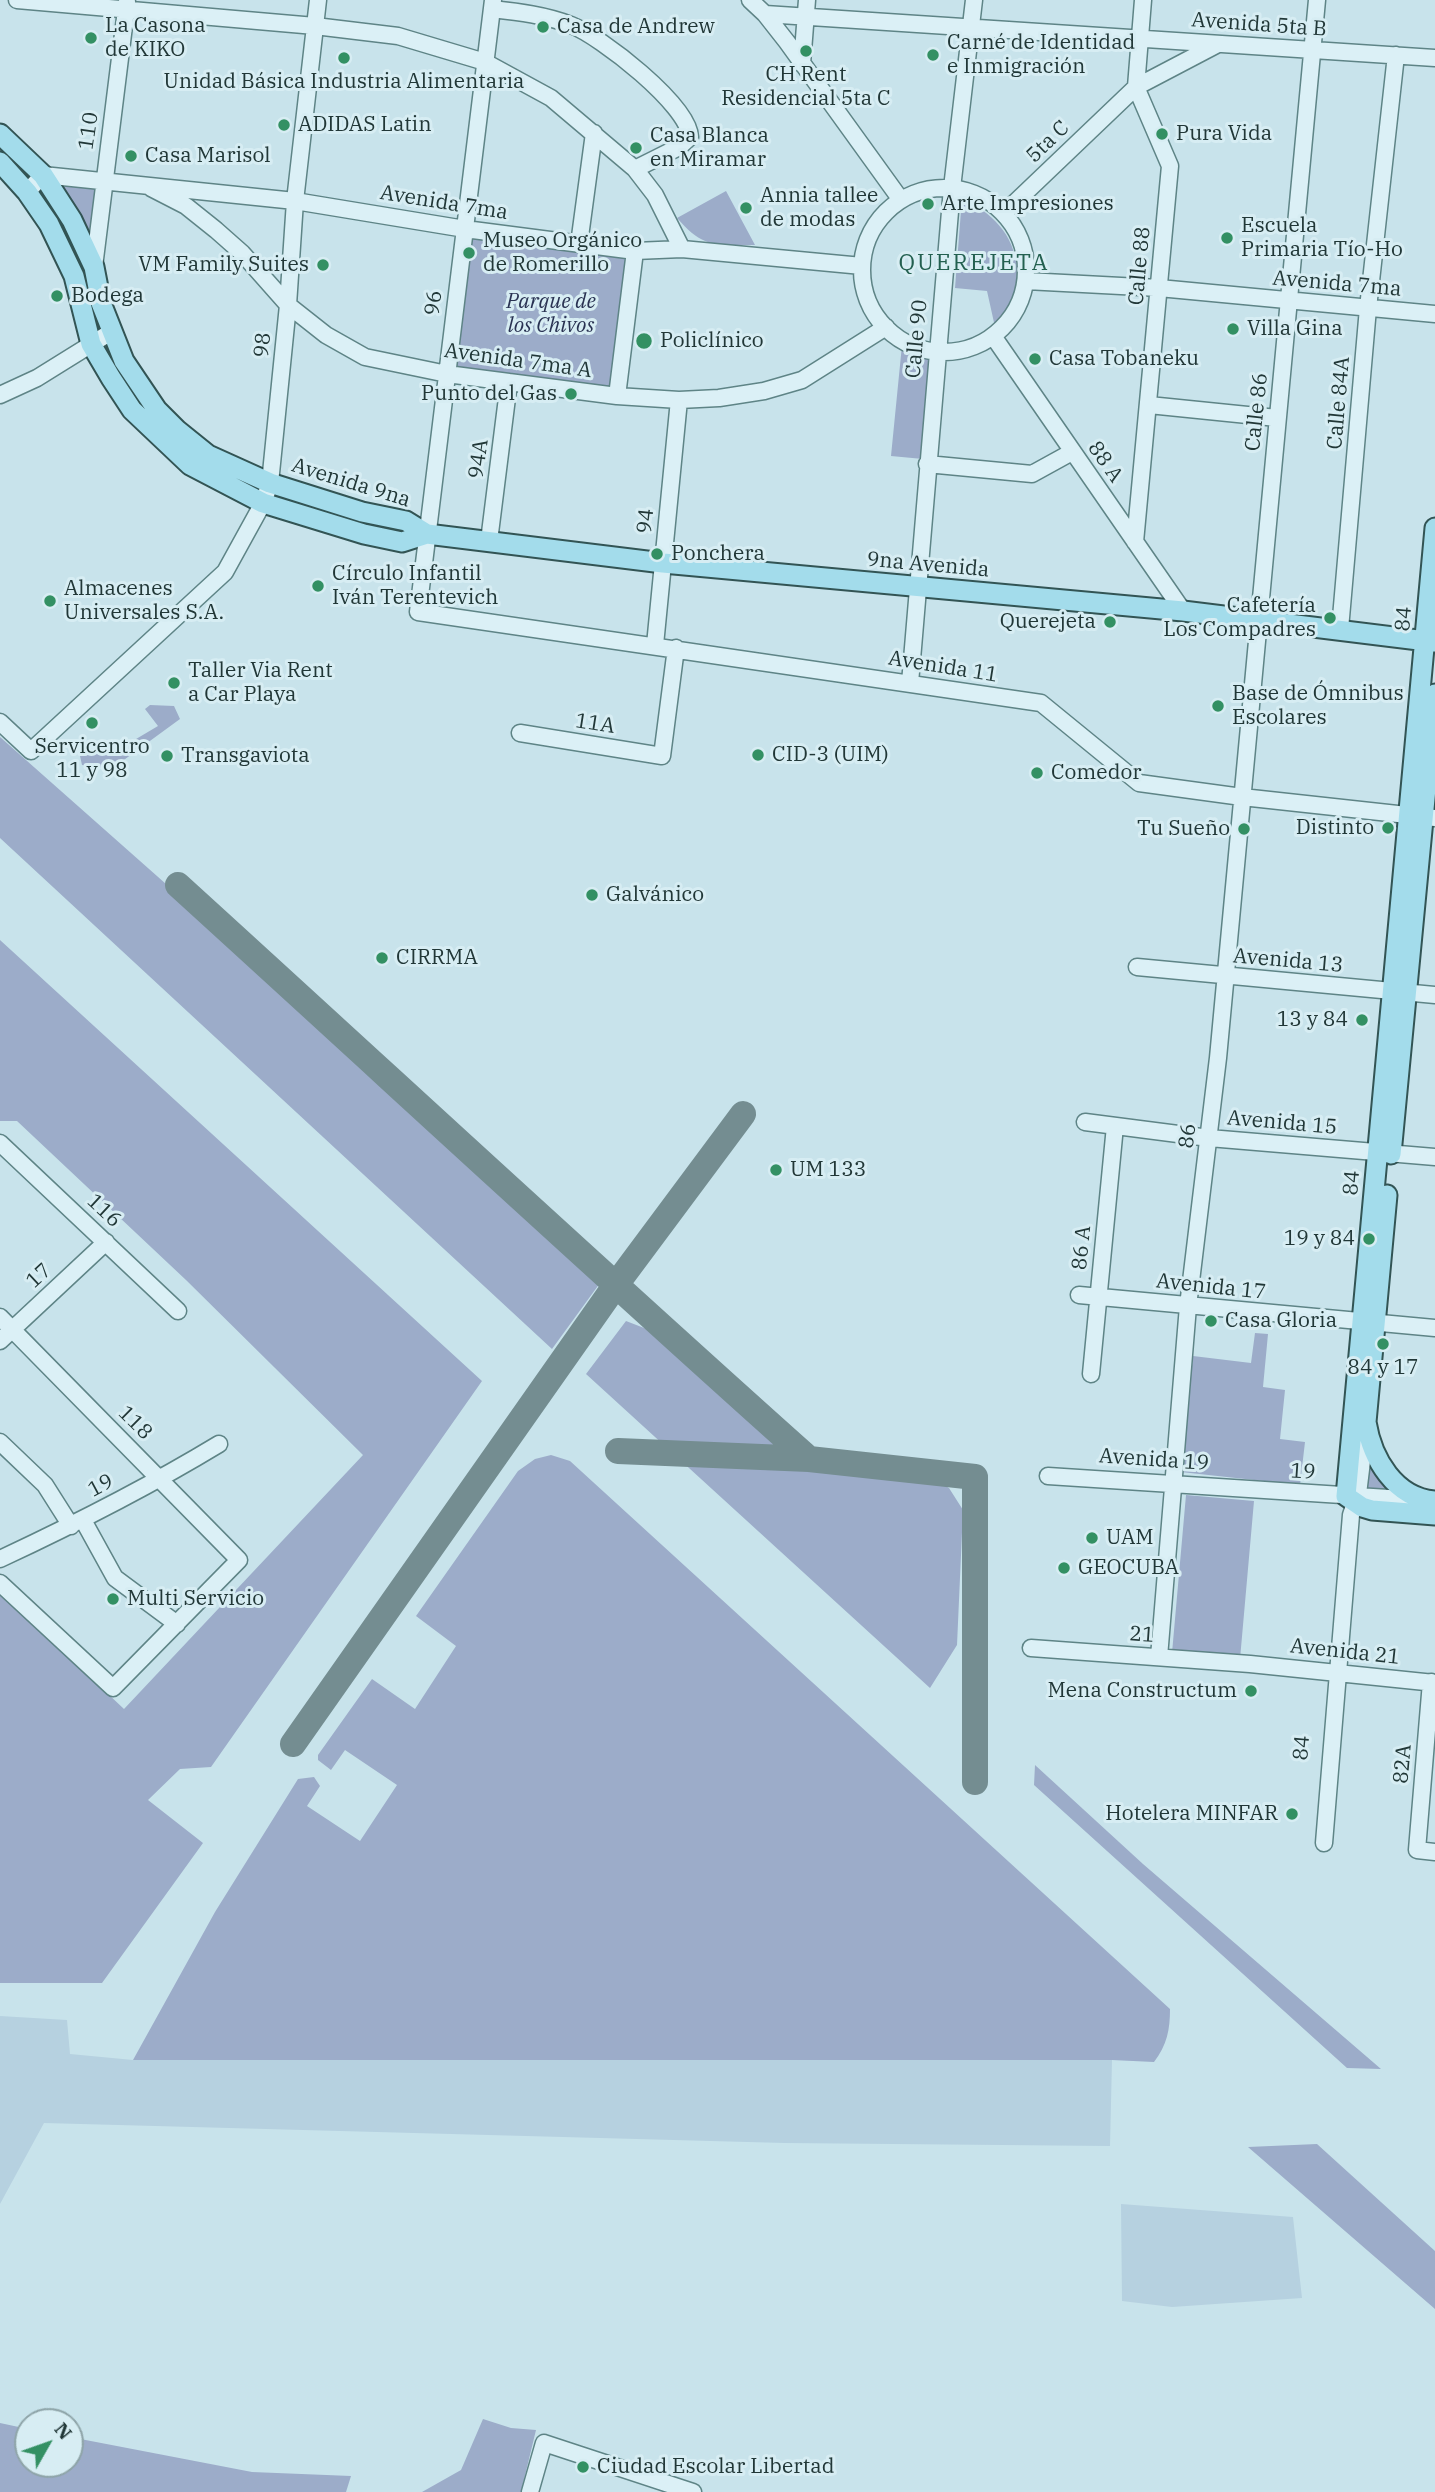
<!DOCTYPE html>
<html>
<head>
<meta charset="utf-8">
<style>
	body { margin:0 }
	#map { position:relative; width:1435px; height:2492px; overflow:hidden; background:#c8e3eb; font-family:"IBM Plex Serif",serif }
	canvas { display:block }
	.north { position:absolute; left:14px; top:2408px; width:70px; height:70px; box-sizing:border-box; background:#d7edf3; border:2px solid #8ea4a8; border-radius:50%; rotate:50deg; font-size:19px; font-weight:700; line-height:28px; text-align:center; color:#213737 }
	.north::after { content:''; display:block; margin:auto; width:24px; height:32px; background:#339063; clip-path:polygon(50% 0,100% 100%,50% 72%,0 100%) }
</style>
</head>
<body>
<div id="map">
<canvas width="1435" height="2492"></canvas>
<div class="north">N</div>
</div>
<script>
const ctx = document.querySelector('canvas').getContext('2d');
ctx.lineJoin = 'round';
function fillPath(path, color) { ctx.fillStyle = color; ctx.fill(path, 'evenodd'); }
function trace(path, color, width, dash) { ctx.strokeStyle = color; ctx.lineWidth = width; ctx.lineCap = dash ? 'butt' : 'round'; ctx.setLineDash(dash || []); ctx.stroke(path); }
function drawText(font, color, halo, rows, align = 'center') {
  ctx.font = font + ' "IBM Plex Serif",serif'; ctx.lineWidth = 6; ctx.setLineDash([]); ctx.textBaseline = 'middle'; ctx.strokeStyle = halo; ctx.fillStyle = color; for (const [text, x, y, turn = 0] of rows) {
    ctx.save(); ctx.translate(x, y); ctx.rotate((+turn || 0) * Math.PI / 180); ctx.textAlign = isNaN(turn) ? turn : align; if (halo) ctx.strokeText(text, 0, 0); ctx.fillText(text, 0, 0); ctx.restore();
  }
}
const farmland = new Path2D(`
	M 0,2016 L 67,2020 L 70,2054 L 133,2060 L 1112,2060 L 1110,2146 L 785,2143 L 44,2123 L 0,2204 Z
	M 1121,2204 L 1293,2217 L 1302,2298 L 1172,2307 L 1122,2301 Z`);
const green = new Path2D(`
	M 43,175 L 103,182 L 94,267 Z
	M 726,191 L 755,245 C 716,245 704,249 677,218 Z
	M 962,198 C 992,213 1014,234 1017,268 C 1018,275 1020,284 1019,290 C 1015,305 1004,316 995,327 L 987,291 L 955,288 Z
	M 48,201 L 55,204 L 86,262 L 83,267 L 79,265 L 45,204 Z
	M 465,229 L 635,251 L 617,396 L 447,374 Z
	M 902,345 L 931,357 L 923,459 L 891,456 Z
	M 276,494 L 400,526 L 402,530 L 400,534 L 395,535 L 273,496 Z
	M 150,705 L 174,706 L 180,719 L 117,765 L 105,768 L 82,765 L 80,756 L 108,751 L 131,742 L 158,726 L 145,709 Z
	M 0,737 L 306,1008 L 600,1283 L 552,1349 L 0,838 Z
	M 0,940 L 482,1381 L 211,1767 L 180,1769 L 148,1800 L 203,1843 L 102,1983 L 0,1983 L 0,1592 L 124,1709 L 363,1455 L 186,1280 L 17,1121 L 0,1121 Z
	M 626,1321 L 657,1333 L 817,1472 L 937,1481 L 949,1488 L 963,1510 L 957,1645 L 930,1688 L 586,1374 Z
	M 1255,1333 L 1268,1334 L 1263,1387 L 1285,1390 L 1280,1439 L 1305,1442 L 1300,1485 L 1181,1472 L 1193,1356 L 1251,1363 Z
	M 1367,1427 L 1405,1491 L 1358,1494 Z
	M 551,1455 L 570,1461 L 1170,2009 C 1170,2030 1167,2045 1154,2062 L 1112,2060 L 133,2060 L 215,1912 L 298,1779 L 314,1777 L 320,1786 L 307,1806 L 360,1841 L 397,1785 L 345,1750 L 331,1770 L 318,1760 L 318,1755 L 372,1679 L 415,1709 L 456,1646 L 416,1616 L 518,1471 L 535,1459 Z
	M 1186,1495 L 1254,1501 L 1240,1659 L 1172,1653 Z
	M 1035,1765 L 1143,1864 L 1381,2069 L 1347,2068 L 1034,1785 Z
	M 1317,2144 L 1435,2251 L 1435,2309 L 1248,2147 Z
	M 483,2419 L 511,2428 L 536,2430 L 521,2492 L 422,2492 L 461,2470 Z
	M 0,2423 L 28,2429 L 28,2464 L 70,2464 L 70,2437 L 252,2472 L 351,2476 L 346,2492 L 0,2492 Z`);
const taxiway = new Path2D(`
	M 178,885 C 388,1076 597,1270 809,1459
	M 618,1451 L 809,1459 L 975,1477 L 975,1782
	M 293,1744 L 615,1286 L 743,1114`);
const minor = new Path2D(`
	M 17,0 L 315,26 L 398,36 L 485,62 L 551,98 L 635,169 L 655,195 L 682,249
	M 493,0 L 418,612 L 1041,703 L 1139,783 L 1242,797 L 1435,818
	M 750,0 L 765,14 L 787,42 L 901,200
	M 492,9 C 519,12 545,15 571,25 C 600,36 689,105 690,137 L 679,147 L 635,169
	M 765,14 L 1435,58
	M 802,64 L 807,0
	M 151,188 L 186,206 L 216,230 L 242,253 L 288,305 L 326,335 L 365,357 L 447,374 L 617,396 L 679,400 L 719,398 L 764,391 L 802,380 L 886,327
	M862 270a82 82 0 1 1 164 0a82 82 0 1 1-164 0Z
	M 27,192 L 43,175 L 295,201 L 465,229 L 635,251 L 682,249 L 862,266
	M 1004,213 L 1136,87 L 1218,44
	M 579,244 L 594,133
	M 94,267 L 127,2
	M 1026,281 L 1159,288 L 1435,314
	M 993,336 L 1183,611
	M 0,395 L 37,378 L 111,332
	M 617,396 L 635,251
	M 1149,405 L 1277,418
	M 927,464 L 1032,474 L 1072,452
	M 489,541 L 509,382
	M 1135,542 L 1170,166 L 1136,87 L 1143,0
	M 1340,629 L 1368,308 L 1396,55
	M 655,645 L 679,400
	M 910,683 L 952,188 L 974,0
	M 0,722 L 31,751 L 225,572 L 263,503 L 270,483 L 288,305 L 295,201 L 318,0
	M 520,733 L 662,756 L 676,648
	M 1137,967 L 1435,995
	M 1085,1122 L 1209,1138 L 1435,1157
	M 0,1143 L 178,1311
	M 1079,1295 L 1435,1328
	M 0,1317 L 239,1560 L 113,1688 L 0,1583
	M 0,1341 L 106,1242
	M 1091,1374 L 1115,1126
	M 0,1442 L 45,1485 L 71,1526
	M 1048,1476 L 1419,1500
	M 83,1520 L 115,1578 L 177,1624
	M 0,1559 C 75,1524 148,1487 219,1444
	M 1031,1648 L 1250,1664 L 1435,1683
	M 1159,1657 L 1188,1306 L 1218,1058 L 1317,0
	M 1431,1682 L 1417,1850 L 1435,1852
	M 1324,1843 L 1351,1515 L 1358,1494 L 1366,1428
	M 530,2492 L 544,2443 L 693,2492`);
const major = new Path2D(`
	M 0,134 L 43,175 L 72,220 L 94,267 L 101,303 L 124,361 L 157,410 L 177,430 L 208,455 L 270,483 L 362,512 L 406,521 L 427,534
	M 0,162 L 27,192 L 49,224 L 74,276 L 91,344 L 111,378 L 132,410 L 190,465 L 263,503 L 364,534 L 402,542 L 427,534 L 663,563 L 1183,611 L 1435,642
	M 1435,528 L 1346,1496 L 1362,1507 L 1372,1510 L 1435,1515
	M 1391,1154 L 1435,694
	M 1387,1195 L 1366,1422 C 1372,1459 1395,1498 1435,1501`);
const markers = [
	[543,27,7,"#339063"],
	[91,38,7,"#339063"],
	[806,51,7,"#339063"],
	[933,55,7,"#339063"],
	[344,58,7,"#339063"],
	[284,125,7,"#339063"],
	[1162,134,7,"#339063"],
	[636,148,7,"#339063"],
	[131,156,7,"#339063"],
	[928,204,7,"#339063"],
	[746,208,7,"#339063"],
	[1227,238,7,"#339063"],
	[469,253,7,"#339063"],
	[323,265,7,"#339063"],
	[57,296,7,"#339063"],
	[1233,329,7,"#339063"],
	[644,341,9,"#339063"],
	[1035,359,7,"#339063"],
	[571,394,7,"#339063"],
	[657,554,7,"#339063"],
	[318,586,7,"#339063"],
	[50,601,7,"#339063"],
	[1330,618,7,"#339063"],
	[1110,622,7,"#339063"],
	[174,683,7,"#339063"],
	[1218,706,7,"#339063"],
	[92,723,7,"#339063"],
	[758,755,7,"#339063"],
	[167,756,7,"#339063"],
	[1037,773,7,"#339063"],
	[1388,828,7,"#339063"],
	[1244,829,7,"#339063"],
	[592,895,7,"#339063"],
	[382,958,7,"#339063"],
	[1362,1020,7,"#339063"],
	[776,1170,7,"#339063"],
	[1369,1239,7,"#339063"],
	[1211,1321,7,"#339063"],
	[1383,1344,7,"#339063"],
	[1092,1538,7,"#339063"],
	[1064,1568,7,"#339063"],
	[113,1599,7,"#339063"],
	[1251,1691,7,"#339063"],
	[1292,1814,7,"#339063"],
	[583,2467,7,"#339063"]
];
const streetNames = [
	["Avenida 5ta B",1259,25,4],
	["110",89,131,-82],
	["5ta C",1048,142,-44],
	["Avenida 7ma",444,203,9],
	["Calle 88",1140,266,-85],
	["Avenida 7ma",1337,284,5],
	["96",434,303,-83],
	["Calle 90",917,339,-85],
	["98",263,345,-84],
	["Avenida 7ma A",518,361,8],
	["Calle 84A",1339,403,-85],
	["Calle 86",1257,412,-84],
	["94A",479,459,-82],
	["88 A",1105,462,55],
	["Avenida 9na",351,483,17],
	["94",646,521,-84],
	["9na Avenida",928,565,5],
	["84",1404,619,-85],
	["Avenida 11",943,667,9],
	["11A",595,724,9],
	["Avenida 13",1288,961,5],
	["Avenida 15",1282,1123,5],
	["86",1188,1136,-83],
	["84",1352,1183,-85],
	["116",104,1211,43],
	["86 A",1082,1248,-84],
	["17",39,1276,-43],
	["Avenida 17",1211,1287,6],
	["118",135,1423,45],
	["Avenida 19",1154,1460,4],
	["19",1303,1472,4],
	["19",101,1486,-28],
	["21",1142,1635,4],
	["Avenida 21",1345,1652,6],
	["84",1302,1748,-85],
	["82A",1403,1764,-85]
];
const poiNames = [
	["La Casona",105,26],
	["de KIKO",105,50],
	["Casa de Andrew",557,27],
	["Carné de Identidad",947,43],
	["e Inmigración",947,67],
	["CH Rent",806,75,"center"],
	["Residencial 5ta C",806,99,"center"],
	["Unidad Básica Industria Alimentaria",344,82,"center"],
	["ADIDAS Latin",298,125],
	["Pura Vida",1176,134],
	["Casa Blanca",650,136],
	["en Miramar",650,160],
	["Casa Marisol",145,156],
	["Annia tallee",760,196],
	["de modas",760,220],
	["Arte Impresiones",942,204],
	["Escuela",1241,226],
	["Primaria Tío-Ho",1241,250],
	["Museo Orgánico",483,241],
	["de Romerillo",483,265],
	["VM Family Suites",309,265,"right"],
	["Bodega",71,296],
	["Villa Gina",1247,329],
	["Policlínico",660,341],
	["Casa Tobaneku",1049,359],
	["Punto del Gas",557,394,"right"],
	["Ponchera",671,554],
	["Círculo Infantil",332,574],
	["Iván Terentevich",332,598],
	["Almacenes",64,589],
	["Universales S.A.",64,613],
	["Cafetería",1316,606,"right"],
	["Los Compadres",1316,630,"right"],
	["Querejeta",1096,622,"right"],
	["Taller Via Rent",188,671],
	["a Car Playa",188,695],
	["Base de Ómnibus",1232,694],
	["Escolares",1232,718],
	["Servicentro",92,747,"center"],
	["11 y 98",92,771,"center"],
	["CID-3 (UIM)",772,755],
	["Transgaviota",181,756],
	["Comedor",1051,773],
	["Distinto",1374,828,"right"],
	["Tu Sueño",1230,829,"right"],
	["Galvánico",606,895],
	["CIRRMA",396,958],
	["13 y 84",1348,1020,"right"],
	["UM 133",790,1170],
	["19 y 84",1355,1239,"right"],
	["Casa Gloria",1225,1321],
	["84 y 17",1383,1368,"center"],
	["UAM",1106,1538],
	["GEOCUBA",1078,1568],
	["Multi Servicio",127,1599],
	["Mena Constructum",1237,1691,"right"],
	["Hotelera MINFAR",1278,1814,"right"],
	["Ciudad Escolar Libertad",597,2467]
];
const parkNames = [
	["Parque de",551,302],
	["los Chivos",551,326]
];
const neighbourhoodNames = [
	["QUEREJETA",974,263]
];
fillPath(farmland, '#b6d1e0');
fillPath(green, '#9cacc9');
trace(taxiway, '#748d91', 26);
trace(minor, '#5e8486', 19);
trace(major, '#325454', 23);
trace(minor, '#dbf0f6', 16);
trace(major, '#a3dceb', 19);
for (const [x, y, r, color] of markers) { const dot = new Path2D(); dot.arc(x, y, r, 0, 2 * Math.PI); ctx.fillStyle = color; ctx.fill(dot); trace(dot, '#d7edf3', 2.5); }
drawText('21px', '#213737', '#d7edf3', streetNames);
drawText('21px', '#213737', '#d7edf3', poiNames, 'left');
drawText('italic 21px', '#293252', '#d7edf3', parkNames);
ctx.letterSpacing = '2px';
drawText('23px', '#236050', '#d7edf3', neighbourhoodNames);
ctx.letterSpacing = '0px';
</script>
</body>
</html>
